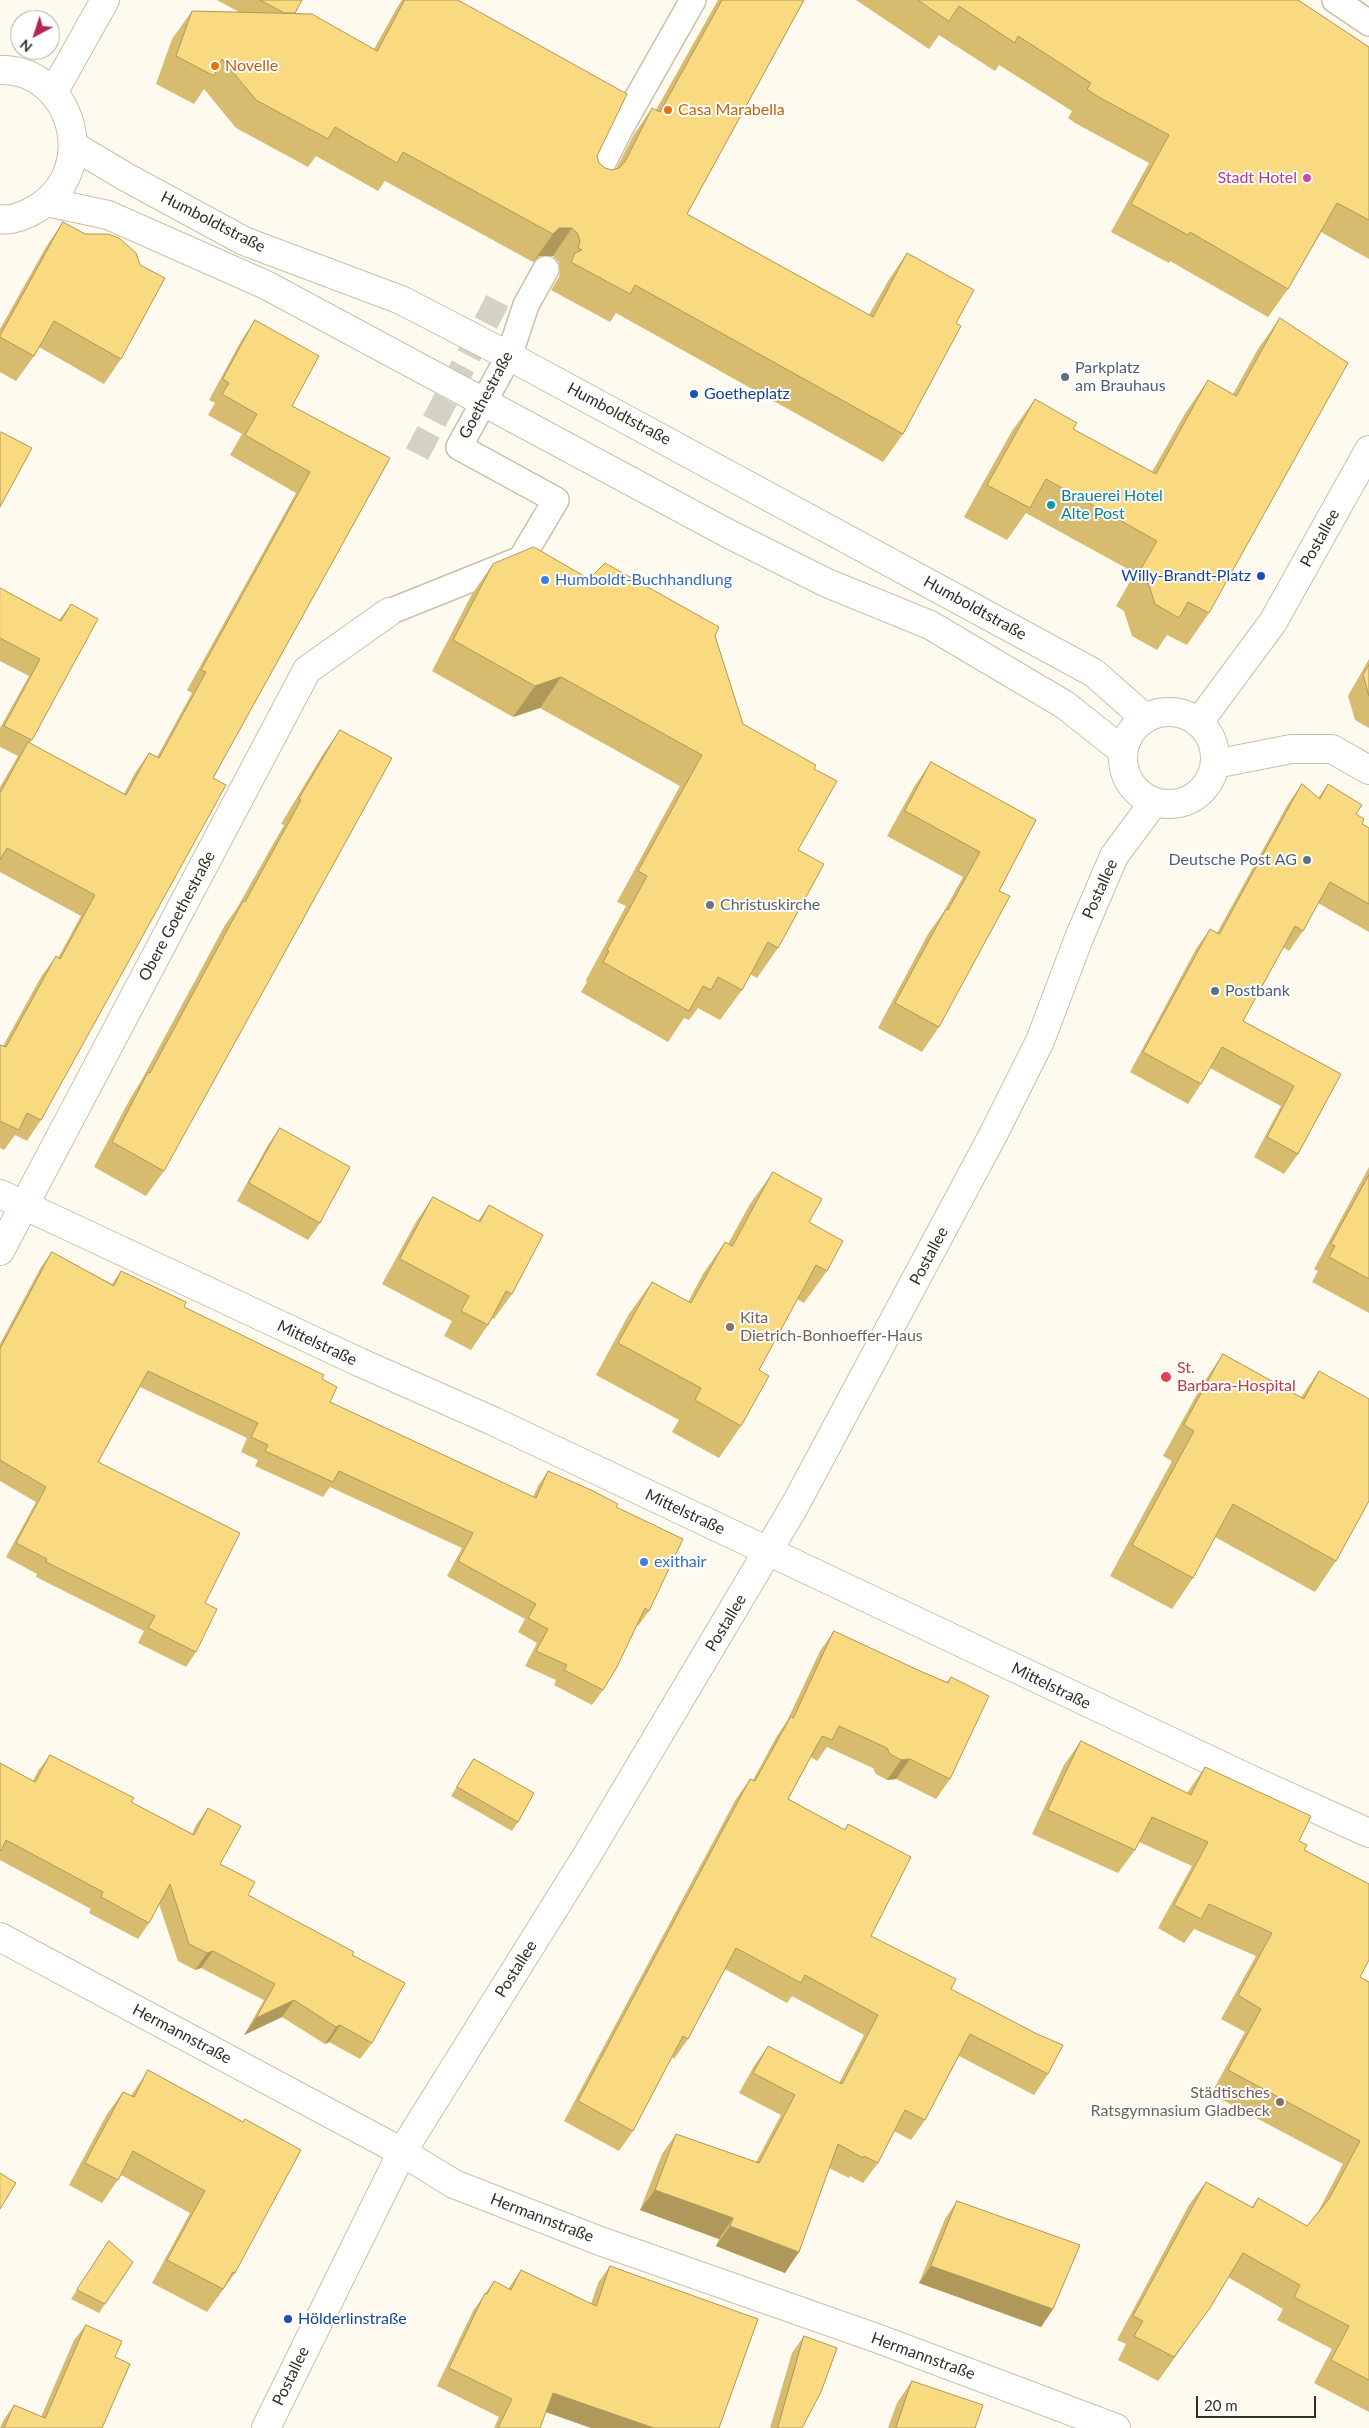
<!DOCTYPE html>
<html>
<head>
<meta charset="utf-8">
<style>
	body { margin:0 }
	#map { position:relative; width:1369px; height:2428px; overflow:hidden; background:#fefaf0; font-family:Lato,sans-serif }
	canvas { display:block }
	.north { position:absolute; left:10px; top:10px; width:50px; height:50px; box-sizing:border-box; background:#fff; border:1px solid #adaca8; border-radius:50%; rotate:220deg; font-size:14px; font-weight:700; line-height:20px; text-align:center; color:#332f25 }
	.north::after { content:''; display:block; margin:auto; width:18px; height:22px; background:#b52552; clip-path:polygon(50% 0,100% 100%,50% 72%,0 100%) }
	.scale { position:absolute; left:1196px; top:2396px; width:120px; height:22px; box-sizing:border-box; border:2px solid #332f25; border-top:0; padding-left:6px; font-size:15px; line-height:18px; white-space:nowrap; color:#332f25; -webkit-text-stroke:4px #fff; paint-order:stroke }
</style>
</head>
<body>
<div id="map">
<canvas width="1369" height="2428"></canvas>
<div class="north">N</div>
<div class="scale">20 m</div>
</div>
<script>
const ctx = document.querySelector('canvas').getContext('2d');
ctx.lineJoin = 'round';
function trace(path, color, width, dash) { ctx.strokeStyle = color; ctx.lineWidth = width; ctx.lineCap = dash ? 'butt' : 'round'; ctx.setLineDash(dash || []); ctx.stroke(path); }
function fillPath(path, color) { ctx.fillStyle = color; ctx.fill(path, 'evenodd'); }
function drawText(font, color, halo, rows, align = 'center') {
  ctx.font = font + ' Lato,sans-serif'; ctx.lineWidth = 4; ctx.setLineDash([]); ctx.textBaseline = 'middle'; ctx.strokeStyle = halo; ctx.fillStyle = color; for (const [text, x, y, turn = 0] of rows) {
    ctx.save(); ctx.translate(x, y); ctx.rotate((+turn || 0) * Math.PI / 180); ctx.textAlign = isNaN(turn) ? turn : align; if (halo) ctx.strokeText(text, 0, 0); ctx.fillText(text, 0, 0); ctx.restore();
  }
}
const pedestrianTunnel = new Path2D(`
	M 417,454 L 502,292`);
const pedestrian = new Path2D(`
	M 1335,0 L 1369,23
	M 592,184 L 621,127 L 693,0
	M 389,612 L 521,559 L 556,500 L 459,447 L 509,356 L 526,305 L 546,269`);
const minor = new Path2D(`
	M 53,93 L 105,0
	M 1199,722 L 1273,622 L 1369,450
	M 1215,764 L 1291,749 L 1332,749 L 1369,770
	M 0,1194 L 359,1362 L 493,1421 L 1256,1782 L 1369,1833
	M 0,1251 L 307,670 L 389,612
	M 0,1937 L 402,2152 L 454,2184 L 600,2241 L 879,2339 L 1116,2428`);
const tertiary = new Path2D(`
	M 266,2428 L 402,2152 L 586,1857 L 794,1507 L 993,1135 L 1040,1041 L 1079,938 L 1114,856 L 1154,802`);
const secondary = new Path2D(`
	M 0,70 C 72,68 102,170 36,209 C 26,215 12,221 0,219
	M 74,146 L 126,177 L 244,241 L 401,300 L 509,356 L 1094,673 L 1145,718
	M 47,202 L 108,215 L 266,285 L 727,533 L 827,583 L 930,625 L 1065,705 L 1123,751
	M1123 758a46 46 0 1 1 92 0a46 46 0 1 1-92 0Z`);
const wall = new Path2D(`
	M 217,0 L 302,0 L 295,13 L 374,49 L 398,6 L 402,0 L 458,0 L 597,156 L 599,163 L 605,168 L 612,170 L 616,169 L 633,136 L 652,108 L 656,110 L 718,0 L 804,0 L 687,214 L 869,315 L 888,281 L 907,253 L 956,323 L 903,434 L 883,462 L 616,313 L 610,322 L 551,290 L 559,277 L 560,269 L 559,262 L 553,256 L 539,256 L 533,262 L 385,181 L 378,191 L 316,156 L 308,167 L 236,128 L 204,89 L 194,104 L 156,84 L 172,39 L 192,11 L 239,12 Z
	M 856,0 L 1298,0 L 1369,47 L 1369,259 L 1321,232 L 1288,289 L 1268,317 L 1170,261 L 1169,263 L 1111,232 L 1149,163 L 1075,123 L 1068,118 L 1072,111 L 999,65 L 995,71 L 939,35 L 929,49 Z
	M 63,222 L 121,359 L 104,384 L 39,347 L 34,356 L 16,381 L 0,372 L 0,329 L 46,247 Z
	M 1280,318 L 1209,613 L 1187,645 L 1167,635 L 1157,650 L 1132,636 L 1124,611 L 1116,606 L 1135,573 L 1026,513 L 1007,540 L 964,517 L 1012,431 L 1035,399 L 1073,429 L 1152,472 L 1186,412 L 1208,380 L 1233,394 L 1258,349 Z
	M 255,320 L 292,406 L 390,458 L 213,778 L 41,1120 L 27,1141 L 15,1135 L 4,1150 L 0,1148 L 0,1045 L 3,1046 L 41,977 L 56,956 L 58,958 L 81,916 L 0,872 L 0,787 L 14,763 L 18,756 L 0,747 L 0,728 L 29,676 L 0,661 L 0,588 L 59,620 L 71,604 L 32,740 L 30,743 L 124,794 L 135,773 L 149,753 L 157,757 L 192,693 L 187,690 L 296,493 L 230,455 L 242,434 L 208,415 L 215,403 L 209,400 L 241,341 Z
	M 493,564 L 589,579 L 715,636 L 743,724 L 814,769 L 778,948 L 757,978 L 750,974 L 742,990 L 720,1020 L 698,1008 L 689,1020 L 684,1018 L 668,1042 L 581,992 L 587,982 L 586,980 L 626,906 L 617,902 L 680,786 L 540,708 L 513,717 L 432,671 L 472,594 Z
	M 1369,659 L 1369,728 L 1355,720 L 1348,696 Z
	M 340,730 L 164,1171 L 146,1196 L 94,1167 L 131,1097 L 141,1081 L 225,925 L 237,908 L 284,825 L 281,824 L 323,754 Z
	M 931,762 L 1036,820 L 999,891 L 939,1027 L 922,1052 L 878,1028 L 928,934 L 943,913 L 963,877 L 887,836 L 914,787 Z
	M 1302,784 L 1318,798 L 1328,784 L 1356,814 L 1362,824 L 1369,828 L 1369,932 L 1318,903 L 1303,931 L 1289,951 L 1283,947 L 1243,1021 L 1341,1074 L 1298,1154 L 1284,1174 L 1254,1157 L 1281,1106 L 1210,1068 L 1201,1084 L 1188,1104 L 1130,1072 L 1196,949 L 1210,929 L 1217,933 L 1288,804 Z
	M 280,1128 L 320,1223 L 308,1240 L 237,1201 L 268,1145 Z
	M 1369,1167 L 1369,1313 L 1312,1282 L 1318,1271 L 1314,1269 Z
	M 773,1172 L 809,1222 L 827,1271 L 804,1303 L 797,1299 L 759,1370 L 741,1426 L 719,1458 L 672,1432 L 679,1420 L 596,1375 L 629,1314 L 652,1282 L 688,1302 L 703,1274 L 725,1242 L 728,1244 L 750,1204 Z
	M 433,1197 L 478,1221 L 489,1205 L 512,1294 L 494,1319 L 492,1318 L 488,1325 L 471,1350 L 444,1336 L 452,1321 L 382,1284 L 416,1222 Z
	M 52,1252 L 112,1284 L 121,1271 L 184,1307 L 322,1379 L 330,1402 L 533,1497 L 538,1486 L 548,1471 L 616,1507 L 649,1611 L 638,1626 L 637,1625 L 603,1690 L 592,1705 L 554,1685 L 556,1680 L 525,1666 L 537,1643 L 518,1632 L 525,1619 L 447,1576 L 462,1548 L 330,1487 L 323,1497 L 255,1466 L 258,1460 L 241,1452 L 247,1438 L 140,1387 L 98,1462 L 205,1603 L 196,1652 L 186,1667 L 138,1643 L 144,1631 L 36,1577 L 37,1574 L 6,1557 L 36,1502 L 0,1481 L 0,1344 L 41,1267 Z
	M 1223,1354 L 1301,1397 L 1319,1371 L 1336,1561 L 1315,1592 L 1215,1537 L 1193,1578 L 1172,1609 L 1110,1576 L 1172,1461 L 1163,1456 L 1202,1385 Z
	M 834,1631 L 920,1671 L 947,1682 L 951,1677 L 950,1779 L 936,1799 L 896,1779 L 887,1780 L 876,1774 L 873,1768 L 827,1747 L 817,1761 L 811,1757 L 788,1799 L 844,1830 L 848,1824 L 871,1936 L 951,1989 L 1048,2074 L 1034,2095 L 959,2056 L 925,2120 L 911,2140 L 894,2131 L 878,2163 L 863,2183 L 850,2176 L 849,2178 L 829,2168 L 785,2273 L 716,2246 L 719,2239 L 640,2210 L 662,2154 L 676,2134 L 756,2162 L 781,2115 L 739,2093 L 754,2066 L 768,2046 L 839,2083 L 864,2035 L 792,1996 L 787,2003 L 725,1969 L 688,2039 L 674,2059 L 672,2057 L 633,2131 L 619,2151 L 564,2121 L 736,1799 L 750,1779 L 753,1780 L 777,1736 L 787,1721 L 820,1651 Z
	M 1081,1741 L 1187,1793 L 1205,1767 L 1299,1841 L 1304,1850 L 1360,1977 L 1369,1982 L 1369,2412 L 1314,2383 L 1332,2349 L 1277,2320 L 1283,2309 L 1228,2277 L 1193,2331 L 1158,2381 L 1118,2360 L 1126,2344 L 1117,2340 L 1189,2205 L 1206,2182 L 1252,2207 L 1258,2198 L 1307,2226 L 1318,2212 L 1343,2164 L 1211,2094 L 1245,2032 L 1221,2019 L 1256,1956 L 1194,1929 L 1184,1943 L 1158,1928 L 1192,1866 L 1139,1842 L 1135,1850 L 1118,1873 L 1032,1834 L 1064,1765 Z
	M 50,1755 L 131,1802 L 192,1834 L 196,1825 L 208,1808 L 220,1864 L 248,1895 L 352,1955 L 372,2043 L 360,2059 L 329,2042 L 325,2044 L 282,2017 L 244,2035 L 264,2000 L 201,1968 L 195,1970 L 178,1961 L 159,1904 L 149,1923 L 138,1939 L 89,1913 L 91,1909 L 0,1860 L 0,1763 L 33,1781 L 38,1771 Z
	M 474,1759 L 518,1822 L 512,1831 L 451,1796 L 468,1768 Z
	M 148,2070 L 243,2122 L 235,2273 L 207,2312 L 152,2283 L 190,2213 L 121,2175 L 102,2203 L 69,2185 L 107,2114 L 123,2092 L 131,2096 Z
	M 957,2201 L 1053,2309 L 1041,2327 L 919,2283 L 945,2219 Z
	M 103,2250 L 133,2262 L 99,2313 L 71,2299 Z
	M 610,2266 L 591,2428 L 546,2412 L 540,2428 L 494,2428 L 499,2417 L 437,2386 L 473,2311 L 494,2281 L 508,2289 L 521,2270 L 591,2304 L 598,2283 Z
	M 86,2325 L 115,2357 L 102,2428 L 0,2428 L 3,2421 L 14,2405 L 41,2417 L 74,2340 Z
	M 804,2336 L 802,2428 L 770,2428 L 792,2353 Z
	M 912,2381 L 975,2428 L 888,2428 L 897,2403 Z`);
const shadedWall = new Path2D(`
	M 559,228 L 572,228 L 553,256 L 539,256 L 533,262 L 553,234 Z
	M 561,677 L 540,708 L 513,717 L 535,686 Z
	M 910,1759 L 896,1779 L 887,1780 L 901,1760 Z
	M 213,1951 L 201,1968 L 195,1970 L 207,1953 Z
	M 294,2000 L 282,2017 L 244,2035 L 256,2018 Z
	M 340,2025 L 329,2042 L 325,2044 L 336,2027 Z
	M 655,2190 L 733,2218 L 719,2239 L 640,2210 Z
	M 730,2226 L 799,2252 L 785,2273 L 716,2246 Z
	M 931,2266 L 1053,2309 L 1041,2327 L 919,2283 Z
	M 1210,2308 L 1193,2331 L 1158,2381 L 1174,2357 Z
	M 553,2393 L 654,2428 L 591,2428 L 540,2410 Z`);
const building = new Path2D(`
	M 260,0 L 302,0 L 295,13 L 285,13 Z
	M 405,0 L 458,0 L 627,94 L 597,156 L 599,163 L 605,168 L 612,170 L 619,168 L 625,162 L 652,108 L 660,112 L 722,0 L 804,0 L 687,214 L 873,317 L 907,253 L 974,290 L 956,323 L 961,326 L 903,434 L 635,285 L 630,294 L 571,262 L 575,253 L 582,250 L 578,248 L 580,241 L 578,234 L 572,228 L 559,228 L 553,234 L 403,152 L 397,163 L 335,127 L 328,139 L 256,100 L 222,59 L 214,76 L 176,56 L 192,11 L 312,14 L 377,51 Z
	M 918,0 L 1298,0 L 1369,47 L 1369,220 L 1337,203 L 1288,289 L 1190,232 L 1188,235 L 1131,204 L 1169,135 L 1095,95 L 1087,89 L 1091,83 L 1018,36 L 1015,43 L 959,6 L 949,21 Z
	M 63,222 L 85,234 L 108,234 L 119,238 L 136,253 L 140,265 L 165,278 L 121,359 L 54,321 L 34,356 L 0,337 L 0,336 Z
	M 1280,318 L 1348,363 L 1209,613 L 1188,602 L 1179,618 L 1155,604 L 1147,579 L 1138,574 L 1157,541 L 1046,479 L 1030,508 L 987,485 L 1035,399 L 1077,423 L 1073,429 L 1156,474 L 1208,380 L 1236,396 Z
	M 255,320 L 319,356 L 292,406 L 390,458 L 213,778 L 226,785 L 41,1120 L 27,1113 L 19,1130 L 0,1121 L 0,1045 L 6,1047 L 56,956 L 60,959 L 95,895 L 7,848 L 0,860 L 0,793 L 28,742 L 126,795 L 149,753 L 159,758 L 206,672 L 201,670 L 310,472 L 245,435 L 257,414 L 222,394 L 229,383 L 223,379 Z
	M 1,432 L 32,448 L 0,507 L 0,433 Z
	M 534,547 L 589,579 L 605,563 L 719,627 L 715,636 L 743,724 L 816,765 L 814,769 L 837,781 L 798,850 L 824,864 L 778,948 L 768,942 L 742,990 L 718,977 L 711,990 L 703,986 L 689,1011 L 603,962 L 609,951 L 607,950 L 647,876 L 638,871 L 702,755 L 561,677 L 535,686 L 453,640 L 493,564 Z
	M 0,588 L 61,621 L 71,604 L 98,619 L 32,740 L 4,726 L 40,659 L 0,638 Z
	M 1369,665 L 1369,696 L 1363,675 Z
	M 340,730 L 392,758 L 164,1171 L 112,1142 L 148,1072 L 150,1073 L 243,901 L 245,902 L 301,800 L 299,799 Z
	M 931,762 L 1036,820 L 999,891 L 1010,896 L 939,1027 L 895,1003 L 946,909 L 948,910 L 980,852 L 905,811 Z
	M 1302,784 L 1320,799 L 1328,784 L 1362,805 L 1356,814 L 1364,819 L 1362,824 L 1369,828 L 1369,904 L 1330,882 L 1303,931 L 1295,926 L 1243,1021 L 1341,1074 L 1298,1154 L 1267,1137 L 1294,1086 L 1222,1047 L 1201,1084 L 1143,1052 L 1210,929 L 1219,934 Z
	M 280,1128 L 350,1167 L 320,1223 L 249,1183 Z
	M 773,1172 L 822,1199 L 809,1222 L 843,1241 L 827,1271 L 816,1265 L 759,1370 L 769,1376 L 741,1426 L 695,1400 L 701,1388 L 618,1343 L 652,1282 L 691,1303 L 725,1242 L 732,1246 Z
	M 1369,1175 L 1369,1279 L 1329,1257 L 1335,1246 L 1331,1244 Z
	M 433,1197 L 480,1222 L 489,1205 L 543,1235 L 512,1294 L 506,1291 L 488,1325 L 461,1311 L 469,1296 L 400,1259 Z
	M 52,1252 L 114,1286 L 121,1271 L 186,1302 L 184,1307 L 324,1375 L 322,1379 L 337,1387 L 330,1402 L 536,1498 L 548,1471 L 593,1491 L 618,1504 L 616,1507 L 683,1539 L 649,1611 L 645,1608 L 617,1667 L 603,1690 L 564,1670 L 567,1665 L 536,1651 L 548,1629 L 528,1618 L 536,1604 L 458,1561 L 473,1533 L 339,1471 L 333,1482 L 265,1451 L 268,1445 L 251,1437 L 258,1423 L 148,1371 L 98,1462 L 240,1533 L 205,1603 L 217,1609 L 196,1652 L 148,1628 L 155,1616 L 46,1562 L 47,1559 L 16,1543 L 46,1487 L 0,1460 L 0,1349 Z
	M 1223,1354 L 1304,1399 L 1319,1371 L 1369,1399 L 1369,1501 L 1336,1561 L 1233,1504 L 1193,1578 L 1132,1545 L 1194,1431 L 1184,1425 Z
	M 834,1631 L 920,1671 L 948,1683 L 951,1677 L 989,1696 L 950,1779 L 910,1759 L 901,1760 L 890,1754 L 887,1748 L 839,1726 L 832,1740 L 822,1736 L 788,1799 L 845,1830 L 848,1824 L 911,1857 L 871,1936 L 956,1979 L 951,1989 L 1037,2034 L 1063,2045 L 1048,2074 L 970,2034 L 925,2120 L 905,2110 L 878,2163 L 864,2156 L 863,2158 L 838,2144 L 799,2252 L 730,2226 L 733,2218 L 655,2190 L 676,2134 L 759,2163 L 795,2095 L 753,2073 L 768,2046 L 842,2084 L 878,2015 L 805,1975 L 801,1983 L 736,1948 L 688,2039 L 683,2036 L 633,2131 L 578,2101 L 750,1779 L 755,1781 L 791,1716 L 793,1718 Z
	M 1081,1741 L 1191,1795 L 1205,1767 L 1311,1816 L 1299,1841 L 1307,1845 L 1304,1850 L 1369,1884 L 1369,1960 L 1360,1977 L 1369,1982 L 1369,2380 L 1331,2360 L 1349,2326 L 1294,2297 L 1300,2285 L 1243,2253 L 1210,2308 L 1174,2357 L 1134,2336 L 1143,2321 L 1133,2316 L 1206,2182 L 1253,2208 L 1258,2198 L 1307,2226 L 1329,2199 L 1360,2141 L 1228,2070 L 1261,2009 L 1238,1995 L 1272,1933 L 1209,1904 L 1201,1919 L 1174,1905 L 1208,1842 L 1152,1817 L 1135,1850 L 1048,1810 Z
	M 50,1755 L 134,1798 L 131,1802 L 194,1835 L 208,1808 L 241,1826 L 220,1864 L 255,1882 L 248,1895 L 354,1952 L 352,1955 L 405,1983 L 372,2043 L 340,2025 L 336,2027 L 294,2000 L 256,2018 L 275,1984 L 213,1951 L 207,1953 L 189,1944 L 170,1884 L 149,1923 L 101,1897 L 103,1892 L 6,1840 L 1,1851 L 0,1850 L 0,1763 L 35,1782 Z
	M 474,1759 L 534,1793 L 518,1822 L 457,1787 Z
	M 148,2070 L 243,2122 L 245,2119 L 301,2150 L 235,2273 L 233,2272 L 223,2289 L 167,2260 L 205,2191 L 133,2151 L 118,2180 L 85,2163 L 123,2092 L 134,2097 Z
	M 0,2173 L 16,2183 L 0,2209 Z
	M 957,2201 L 1080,2245 L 1053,2309 L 931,2266 Z
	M 109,2241 L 133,2262 L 105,2304 L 77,2290 Z
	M 610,2266 L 758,2319 L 719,2428 L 654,2428 L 553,2393 L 540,2428 L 498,2428 L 512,2399 L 449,2368 L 485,2293 L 487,2294 L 494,2281 L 511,2290 L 521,2270 L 596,2306 Z
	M 86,2325 L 122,2341 L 115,2357 L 130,2364 L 102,2428 L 4,2428 L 14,2405 L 45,2418 Z
	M 804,2336 L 837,2348 L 821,2392 L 802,2428 L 778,2428 Z
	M 912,2381 L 983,2405 L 975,2428 L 896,2428 Z`);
const markers = [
	[215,66,5,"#e8710a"],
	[668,110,5,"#e8710a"],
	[1307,178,5,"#d1479c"],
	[1065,377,5,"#5c6f8a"],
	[694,394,5,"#1a4fb4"],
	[1051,505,5,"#0f9aa8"],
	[1261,576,5,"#1a4fb4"],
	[545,580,5,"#3f7fe0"],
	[1307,860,5,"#5c6f8a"],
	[710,905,5,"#6b7280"],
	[1215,991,5,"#5c6f8a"],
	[730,1327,5,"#8d6e63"],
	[1166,1377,6,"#e0444e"],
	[644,1562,5,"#3f7fe0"],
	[1280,2102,5,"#8d6e63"],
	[288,2319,5,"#1a4fb4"]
];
const foodNames = [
	["Novelle",225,66],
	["Casa Marabella",678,110]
];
const hotelNames = [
	["Stadt Hotel",1297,178]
];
const streetNames = [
	["Humboldtstraße",213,222,27],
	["Goethestraße",486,395,-62],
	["Humboldtstraße",619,414,28],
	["Postallee",1320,538,-61],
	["Humboldtstraße",975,608,29],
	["Postallee",1100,889,-66],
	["Obere Goethestraße",177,916,-62],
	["Postallee",929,1256,-62],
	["Mittelstraße",317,1343,25],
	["Mittelstraße",685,1512,25],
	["Postallee",726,1623,-59],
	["Mittelstraße",1051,1686,26],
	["Postallee",516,1969,-58],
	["Hermannstraße",182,2034,28],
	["Hermannstraße",542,2218,21],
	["Hermannstraße",923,2356,20],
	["Postallee",291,2376,-64]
];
const serviceNames = [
	["Parkplatz",1075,368],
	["am Brauhaus",1075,386],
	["Deutsche Post AG",1297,860,"right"],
	["Postbank",1225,991]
];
const transitNames = [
	["Goetheplatz",704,394],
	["Willy-Brandt-Platz",1251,576,"right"],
	["Hölderlinstraße",298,2319]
];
const cultureNames = [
	["Brauerei Hotel",1061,496],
	["Alte Post",1061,514]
];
const shopNames = [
	["Humboldt-Buchhandlung",555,580],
	["exithair",654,1562]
];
const worshipNames = [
	["Christuskirche",720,905]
];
const educationNames = [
	["Kita",740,1318],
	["Dietrich-Bonhoeffer-Haus",740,1336],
	["Städtisches",1270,2093,"right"],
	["Ratsgymnasium Gladbeck",1270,2111,"right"]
];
const healthNames = [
	["St.",1177,1368],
	["Barbara-Hospital",1177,1386]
];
trace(pedestrianTunnel, '#d5d1c7', 25, [25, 12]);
trace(pedestrian, '#cac0a7', 28);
trace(minor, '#cac0a7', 30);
trace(tertiary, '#cac0a7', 30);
trace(secondary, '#cac0a7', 30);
trace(pedestrian, '#fff', 25);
trace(minor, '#fff', 28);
trace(tertiary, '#fff', 28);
trace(secondary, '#fff', 28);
fillPath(wall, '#d7bb6f');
fillPath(shadedWall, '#af995a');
fillPath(building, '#fada81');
trace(building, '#af995a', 1);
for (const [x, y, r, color] of markers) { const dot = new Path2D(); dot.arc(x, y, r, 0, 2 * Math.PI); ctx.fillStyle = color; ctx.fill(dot); trace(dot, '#fff', 2); }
drawText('16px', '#c56008', '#fff', foodNames, 'left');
drawText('16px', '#b23c85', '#fff', hotelNames, 'right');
drawText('16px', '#332f25', '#fff', streetNames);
drawText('16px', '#4e5e75', '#fff', serviceNames, 'left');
drawText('16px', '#164399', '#fff', transitNames, 'left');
drawText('16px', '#0d838f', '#fff', cultureNames, 'left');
drawText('16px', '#366cbe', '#fff', shopNames, 'left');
drawText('16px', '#5b616d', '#fff', worshipNames, 'left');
drawText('16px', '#785e54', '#fff', educationNames, 'left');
drawText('16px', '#be3a42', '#fff', healthNames, 'left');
</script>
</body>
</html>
